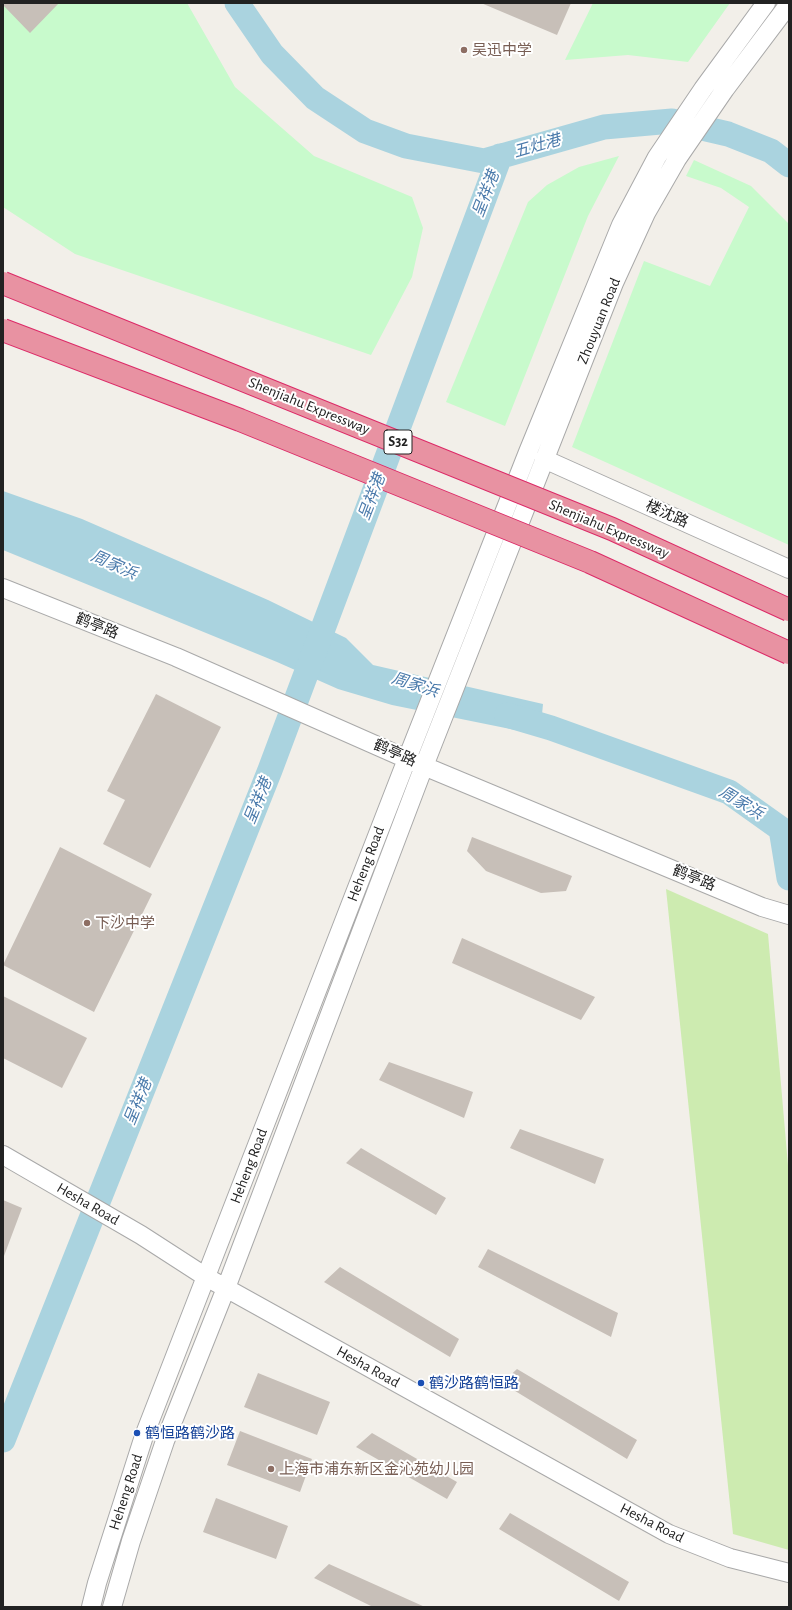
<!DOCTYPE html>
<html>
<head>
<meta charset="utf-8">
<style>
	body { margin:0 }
	#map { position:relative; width:792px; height:1610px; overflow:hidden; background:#f2efe9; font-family:"Alegreya Sans",sans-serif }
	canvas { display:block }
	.frame { position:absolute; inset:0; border:4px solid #222; pointer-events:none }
</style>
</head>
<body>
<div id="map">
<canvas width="792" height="1610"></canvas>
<div class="frame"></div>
</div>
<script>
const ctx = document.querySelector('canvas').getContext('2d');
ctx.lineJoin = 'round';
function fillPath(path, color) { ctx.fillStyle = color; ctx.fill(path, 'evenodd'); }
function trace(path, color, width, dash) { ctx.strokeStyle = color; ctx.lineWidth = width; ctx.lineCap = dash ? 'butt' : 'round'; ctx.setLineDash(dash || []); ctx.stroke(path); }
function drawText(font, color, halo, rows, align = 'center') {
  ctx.font = font + ' "Alegreya Sans","Noto Sans SC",sans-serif'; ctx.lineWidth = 4; ctx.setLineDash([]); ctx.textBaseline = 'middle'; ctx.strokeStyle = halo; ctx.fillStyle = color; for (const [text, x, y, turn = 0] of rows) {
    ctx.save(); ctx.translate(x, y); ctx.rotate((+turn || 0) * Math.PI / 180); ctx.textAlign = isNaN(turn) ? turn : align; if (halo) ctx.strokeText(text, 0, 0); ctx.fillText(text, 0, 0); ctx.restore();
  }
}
const grass = new Path2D(`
	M 666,889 L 768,934 L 789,1177 L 789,1550 L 733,1534 Z`);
const park = new Path2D(`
	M 3,3 L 187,3 L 235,87 L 314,156 L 412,197 L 423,228 L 412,277 L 371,355 L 75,254 L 3,207 Z
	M 593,3 L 730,3 L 688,62 L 628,55 L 565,60 Z
	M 619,156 L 588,216 L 505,426 L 446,402 L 528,202 L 547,185 L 579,167 Z
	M 694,160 L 751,186 L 789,224 L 789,545 L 572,447 L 644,261 L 710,286 L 749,207 L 721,188 L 686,176 Z`);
const water = new Path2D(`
	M 3,491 L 82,519 L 268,600 L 346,638 L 373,665 L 543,704 L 540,735 L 392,705 L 338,689 L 277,662 L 3,550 Z`);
const river = new Path2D(`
	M 237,3 L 272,54 L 315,98 L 365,131 L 406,146 L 484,161 L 604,127 L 672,121 L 728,134 L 771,151 L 789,165
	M 507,715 L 551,728 L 729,792 L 781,829 L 789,878
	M 3,1440 L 270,770 L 500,156`);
const building = new Path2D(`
	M 3,3 L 59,3 L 30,33 L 3,5 Z
	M 481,3 L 571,3 L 557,35 Z
	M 156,694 L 221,727 L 150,868 L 103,844 L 125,800 L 107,791 Z
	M 472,837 L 572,876 L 566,891 L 541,893 L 486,871 L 467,851 Z
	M 60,847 L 152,894 L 94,1012 L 3,965 Z
	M 462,938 L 595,997 L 581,1020 L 452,963 Z
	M 3,996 L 87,1038 L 62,1088 L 3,1058 Z
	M 389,1062 L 473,1092 L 464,1118 L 379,1080 Z
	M 520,1129 L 604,1159 L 595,1184 L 510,1148 Z
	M 361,1148 L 446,1198 L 436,1215 L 346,1163 Z
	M 3,1200 L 22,1208 L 4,1256 L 3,1256 Z
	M 488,1249 L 618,1313 L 611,1337 L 478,1267 Z
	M 340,1267 L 459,1339 L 450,1357 L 324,1282 Z
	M 517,1369 L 637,1440 L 627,1459 L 502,1383 Z
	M 258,1373 L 330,1402 L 317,1435 L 244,1407 Z
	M 240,1431 L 312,1459 L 300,1492 L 227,1465 Z
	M 372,1433 L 457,1482 L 447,1499 L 356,1447 Z
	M 216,1498 L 288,1526 L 276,1559 L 203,1532 Z
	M 510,1513 L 629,1582 L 619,1601 L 499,1529 Z
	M 329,1564 L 425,1607 L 373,1607 L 314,1578 Z`);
const minor = new Path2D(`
	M 544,459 L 789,569
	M 3,588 L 176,657 L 407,759 L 762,907 L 789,915
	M 3,1155 L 141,1235 L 206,1277 L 669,1534 L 730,1558 L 789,1573
	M 91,1607 L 97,1583 L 144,1436 L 407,759 L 528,452 L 621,225 L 657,157 L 703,89 L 766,3
	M 112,1607 L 131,1541 L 165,1441 L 226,1288 L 424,766 L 614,283 L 646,213 L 677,159 L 725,89 L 789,4`);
const highwayBridge = new Path2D(`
	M 3,283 L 612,529 L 789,610
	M 3,330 L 240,420 L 590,562 L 789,653`);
const markers = [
	[464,50,4,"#8d6e63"],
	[87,923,4,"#8d6e63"],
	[421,1383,4,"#1a4fb4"],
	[137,1433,4,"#1a4fb4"],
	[271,1469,4,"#8d6e63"]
];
const shields = [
	[398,442,28]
];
const shieldNames = [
	["S32",398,442]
];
const educationNames = [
	["吴迅中学",472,50],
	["下沙中学",95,923],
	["上海市浦东新区金沁苑幼儿园",279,1469]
];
const streetNames = [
	["Zhouyuan Road",599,321,-68],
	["Shenjiahu Expressway",309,406,22],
	["楼沈路",667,514,24],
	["Shenjiahu Expressway",609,529,23],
	["鹤亭路",97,626,22],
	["鹤亭路",395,753,24],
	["Heheng Road",366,864,-69],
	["鹤亭路",694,878,22],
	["Heheng Road",249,1166,-69],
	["Hesha Road",88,1204,30],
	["Hesha Road",368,1367,29],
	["Heheng Road",126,1492,-72],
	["Hesha Road",652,1523,27]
];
const transitNames = [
	["鹤沙路鹤恒路",429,1383],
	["鹤恒路鹤沙路",145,1433]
];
const waterNames = [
	["五灶港",537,146,-16],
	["呈祥港",486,194,-69],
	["呈祥港",372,497,-69],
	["周家浜",114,565,24],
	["周家浜",415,685,18],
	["呈祥港",258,801,-68],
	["周家浜",741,803,31],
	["呈祥港",138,1102,-68]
];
fillPath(grass, '#cdebb0');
fillPath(park, '#c8facc');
fillPath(water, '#aad3df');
trace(river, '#aad3df', 25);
fillPath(building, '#c7bfb8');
trace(minor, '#a9a9a9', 20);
trace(minor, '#fff', 18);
trace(highwayBridge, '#dc2a67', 24, []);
trace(highwayBridge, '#e892a2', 22);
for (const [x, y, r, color] of markers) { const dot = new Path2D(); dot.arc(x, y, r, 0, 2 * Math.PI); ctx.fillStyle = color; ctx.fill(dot); trace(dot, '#fff', 1.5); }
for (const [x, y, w] of shields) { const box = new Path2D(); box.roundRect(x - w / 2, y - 12, w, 24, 3); ctx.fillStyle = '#fff'; ctx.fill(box); trace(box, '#222', 1); }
drawText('bold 14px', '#222', null, shieldNames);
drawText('15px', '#785e54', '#fff', educationNames, 'left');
drawText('15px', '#222', '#fff', streetNames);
drawText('15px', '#164399', '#fff', transitNames, 'left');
drawText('italic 16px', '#4a7aab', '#fff', waterNames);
</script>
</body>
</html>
